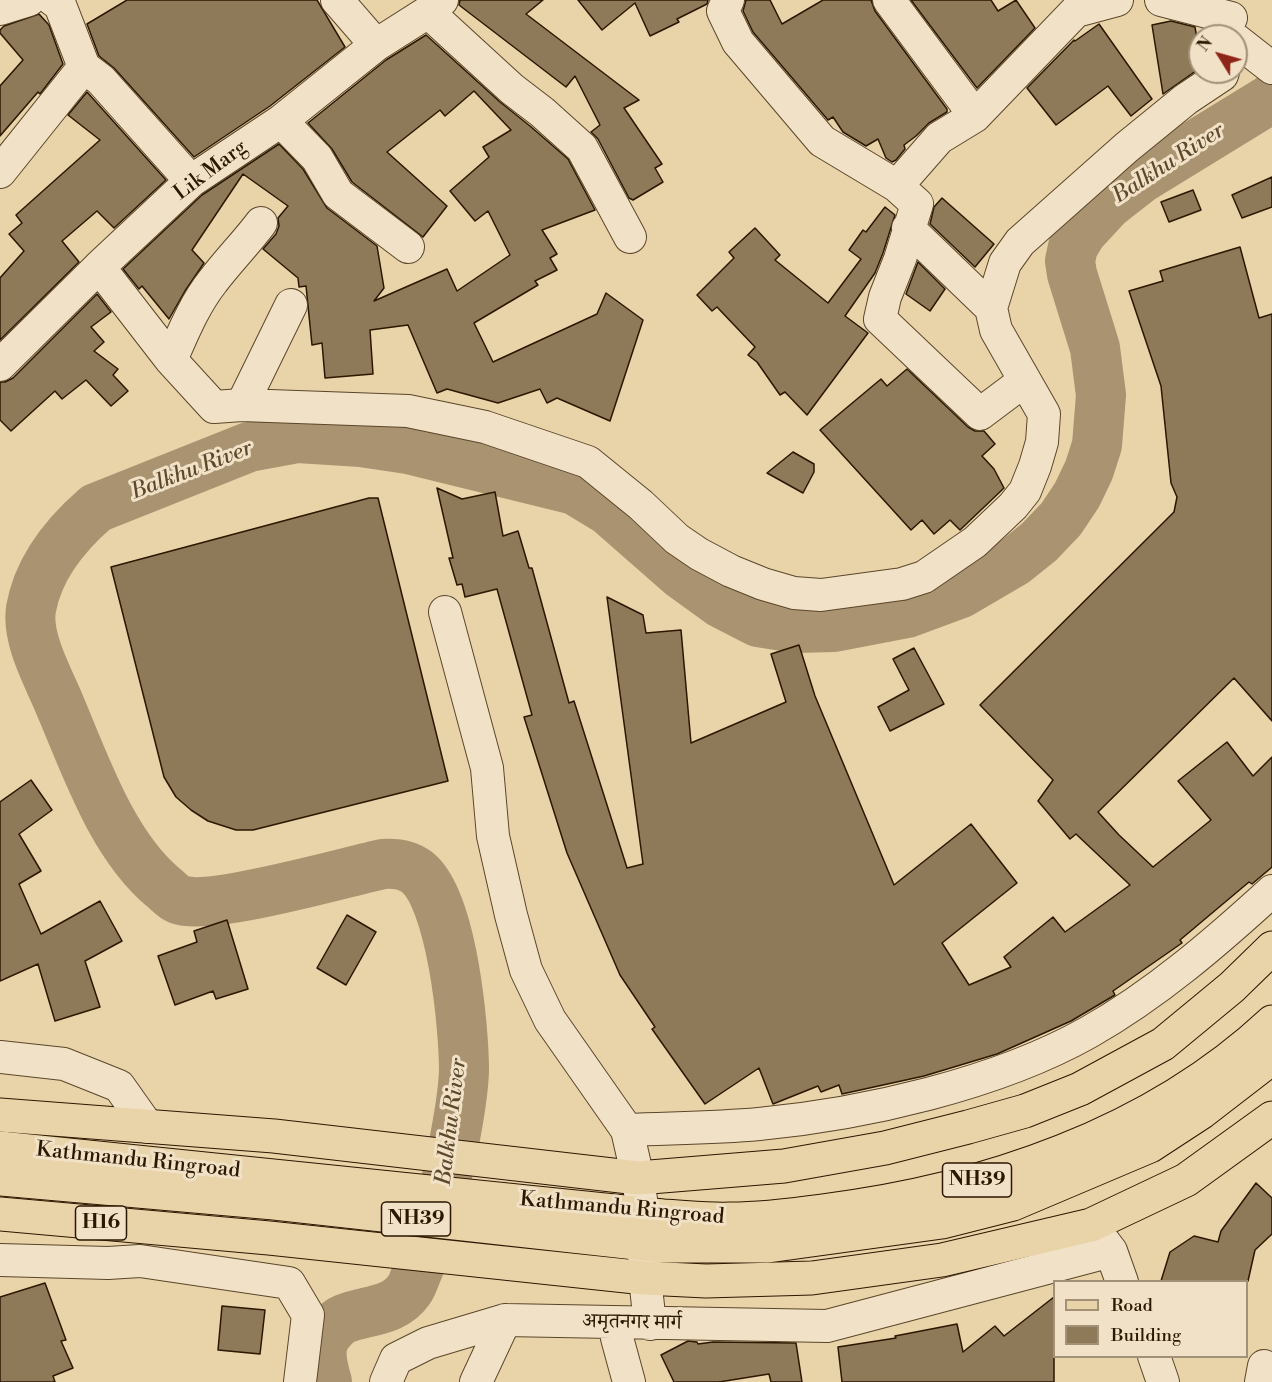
<!DOCTYPE html>
<html>
<head>
<meta charset="utf-8">
<style>
	body { margin:0 }
	#map { position:relative; width:1272px; height:1382px; overflow:hidden; background:#e9d3a9; font-family:"Libre Bodoni",serif }
	canvas { display:block }
	.legend { position:absolute; left:1053px; top:1280px; width:195px; height:78px; box-sizing:border-box; background:#f1e2c7; border:2px solid #a29177; margin:0; padding:8px 10px; list-style:none; font-size:18px; color:#2c1700 }
	.legend li { display:flex; align-items:center; gap:12px; height:30px }
	.legend b { width:30px; border:2px solid #a29177 }
	.north { position:absolute; left:1188px; top:24px; width:60px; height:60px; box-sizing:border-box; background:#f1e2c7; border:2px solid #a29177; border-radius:50%; rotate:307deg; font-size:16px; font-weight:700; line-height:24px; text-align:center; color:#2c1700 }
	.north::after { content:''; display:block; margin:auto; width:21px; height:27px; background:#8f2418; clip-path:polygon(50% 0,100% 100%,50% 72%,0 100%) }
</style>
</head>
<body>
<div id="map">
<canvas width="1272" height="1382"></canvas>
<ul class="legend">
<li><b style="height:8px;background:#e9d3a9"></b>Road</li>
<li><b style="height:16px;background:#8e7958"></b>Building</li>
</ul>
<div class="north">N</div>
</div>
<script>
const ctx = document.querySelector('canvas').getContext('2d');
ctx.lineJoin = 'round';
function trace(path, color, width, dash) { ctx.strokeStyle = color; ctx.lineWidth = width; ctx.lineCap = dash ? 'butt' : 'round'; ctx.setLineDash(dash || []); ctx.stroke(path); }
function fillPath(path, color) { ctx.fillStyle = color; ctx.fill(path, 'evenodd'); }
function drawText(font, color, halo, rows, align = 'center') {
  ctx.font = font + ' "Libre Bodoni","Noto Serif Devanagari",serif'; ctx.lineWidth = 6; ctx.setLineDash([]); ctx.textBaseline = 'middle'; ctx.strokeStyle = halo; ctx.fillStyle = color; for (const [text, x, y, turn = 0] of rows) {
    ctx.save(); ctx.translate(x, y); ctx.rotate((+turn || 0) * Math.PI / 180); ctx.textAlign = isNaN(turn) ? turn : align; if (halo) ctx.strokeText(text, 0, 0); ctx.fillText(text, 0, 0); ctx.restore();
  }
}
const river = new Path2D(`
	M 327,1382 C 322,1365 317,1344 330,1331 C 334,1326 339,1321 344,1319 C 366,1310 394,1312 409,1290 C 413,1285 415,1276 418,1270 C 435,1231 445,1189 453,1148 C 458,1123 463,1097 464,1071 C 464,1027 452,899 417,872 C 406,864 395,863 383,864 C 345,872 208,912 178,899 C 173,897 168,891 164,888 C 113,846 86,767 61,708 C 50,680 26,640 31,609 C 38,569 66,534 96,508 L 249,447 L 298,438 L 361,442 L 408,449 L 575,490 L 608,510 L 681,574 L 721,603 L 758,622 L 796,628 L 834,627 L 907,613 L 961,593 L 1014,562 L 1039,542 L 1061,519 L 1077,495 L 1089,470 L 1097,445 L 1101,395 L 1095,348 L 1072,274 L 1070,261 L 1073,247 L 1082,232 L 1108,204 L 1140,179 L 1272,98`);
const building = new Path2D(`
	M 127,0 L 317,0 L 345,47 L 270,106 L 194,157 L 114,68 L 99,56 L 87,24 Z
	M 460,0 L 543,0 L 526,14 L 639,100 L 624,108 L 662,164 L 655,168 L 663,182 L 633,200 L 629,198 L 598,139 L 591,132 L 600,125 L 575,76 L 566,87 L 459,5 Z
	M 578,0 L 708,0 L 707,4 L 677,19 L 679,22 L 650,36 L 635,3 L 602,30 Z
	M 746,0 L 770,0 L 782,24 L 823,0 L 871,0 L 875,11 L 947,109 L 947,112 L 929,123 L 916,136 L 904,145 L 905,149 L 896,160 L 892,162 L 886,158 L 878,139 L 866,146 L 843,132 L 833,117 L 828,120 L 753,32 L 743,11 Z
	M 911,0 L 991,0 L 998,11 L 1016,0 L 1035,28 L 977,88 Z
	M 39,14 L 49,25 L 63,64 L 40,94 L 38,92 L 0,136 L 0,86 L 23,60 L 0,33 L 0,30 L 4,26 Z
	M 1171,21 L 1195,27 L 1200,56 L 1200,68 L 1163,94 L 1152,25 Z
	M 1099,24 L 1152,99 L 1131,116 L 1108,86 L 1056,125 L 1027,88 L 1074,40 L 1075,41 Z
	M 426,35 L 500,102 L 530,126 L 568,159 L 595,210 L 542,230 L 557,254 L 550,258 L 557,270 L 535,281 L 538,285 L 474,323 L 493,362 L 597,314 L 606,293 L 643,320 L 610,421 L 557,398 L 547,403 L 540,389 L 498,403 L 447,389 L 437,393 L 408,325 L 370,330 L 373,374 L 325,378 L 322,343 L 312,345 L 306,286 L 299,287 L 298,278 L 263,249 L 276,234 L 279,226 L 278,218 L 288,206 L 243,174 L 192,250 L 204,263 L 185,291 L 169,319 L 142,286 L 139,289 L 123,269 L 202,195 L 279,144 L 303,169 L 327,208 L 377,246 L 384,288 L 374,301 L 447,269 L 457,291 L 510,255 L 488,211 L 475,221 L 450,191 L 489,157 L 483,147 L 511,130 L 474,91 L 445,116 L 440,110 L 387,152 L 447,206 L 423,237 L 352,182 L 332,149 L 308,123 L 386,60 Z
	M 87,92 L 166,180 L 114,228 L 97,211 L 62,241 L 79,262 L 0,340 L 0,278 L 24,251 L 9,234 L 22,223 L 16,215 L 100,140 L 68,115 Z
	M 1272,177 L 1272,207 L 1242,218 L 1232,195 Z
	M 1193,190 L 1201,210 L 1169,222 L 1161,202 Z
	M 942,198 L 994,244 L 975,267 L 930,224 L 934,207 Z
	M 885,207 L 895,215 L 883,253 L 875,273 L 845,316 L 868,333 L 807,415 L 785,392 L 780,395 L 757,362 L 748,355 L 755,347 L 717,307 L 712,311 L 697,295 L 734,258 L 729,252 L 755,228 L 780,255 L 775,260 L 828,303 L 861,259 L 849,250 L 863,230 L 866,232 Z
	M 1240,247 L 1259,318 L 1272,314 L 1272,721 L 1234,678 L 1098,812 L 1119,835 L 1153,867 L 1211,820 L 1178,781 L 1227,742 L 1253,776 L 1272,757 L 1272,867 L 1252,884 L 1249,882 L 1180,940 L 1182,943 L 1113,991 L 1115,995 L 1071,1021 L 997,1054 L 924,1076 L 842,1094 L 839,1085 L 821,1092 L 818,1086 L 773,1104 L 759,1068 L 705,1104 L 652,1029 L 655,1027 L 620,975 L 567,853 L 524,717 L 532,715 L 497,589 L 465,597 L 462,584 L 457,585 L 449,558 L 453,558 L 437,488 L 462,499 L 495,492 L 503,536 L 518,531 L 529,568 L 532,568 L 569,703 L 574,701 L 627,868 L 643,864 L 607,597 L 643,615 L 646,633 L 681,630 L 691,743 L 786,702 L 771,654 L 799,645 L 815,696 L 894,885 L 971,824 L 1017,883 L 942,943 L 969,985 L 1011,967 L 1004,957 L 1053,917 L 1065,932 L 1130,885 L 1076,834 L 1070,839 L 1038,801 L 1053,780 L 980,705 L 1174,512 L 1177,497 L 1171,483 L 1161,386 L 1129,291 L 1163,281 L 1160,271 Z
	M 918,262 L 945,289 L 930,311 L 906,294 Z
	M 97,294 L 111,312 L 91,327 L 104,342 L 94,351 L 118,369 L 113,375 L 128,391 L 111,406 L 86,380 L 62,399 L 55,391 L 11,431 L 0,420 L 0,382 L 5,382 L 13,378 Z
	M 907,369 L 968,427 L 975,431 L 984,431 L 995,444 L 982,456 L 994,469 L 1004,488 L 960,530 L 950,520 L 934,534 L 922,520 L 911,530 L 820,430 L 881,379 L 887,386 Z
	M 793,452 L 814,464 L 814,472 L 803,493 L 767,473 Z
	M 369,498 L 378,498 L 448,781 L 253,830 L 236,830 L 208,821 L 191,810 L 176,797 L 164,777 L 111,567 Z
	M 914,648 L 944,704 L 890,731 L 878,707 L 909,690 L 893,659 Z
	M 31,780 L 52,810 L 19,834 L 41,871 L 19,884 L 41,934 L 100,901 L 122,941 L 85,961 L 100,1007 L 55,1021 L 38,964 L 0,981 L 0,802 Z
	M 347,915 L 376,932 L 346,985 L 317,968 Z
	M 227,920 L 248,989 L 216,999 L 213,991 L 175,1005 L 158,956 L 197,942 L 194,931 Z
	M 1256,1183 L 1272,1198 L 1272,1234 L 1255,1250 L 1248,1281 L 1161,1281 L 1170,1252 L 1194,1236 L 1218,1242 L 1221,1231 Z
	M 45,1283 L 66,1340 L 61,1341 L 73,1368 L 53,1376 L 55,1382 L 0,1382 L 0,1297 Z
	M 1054,1297 L 1054,1382 L 842,1382 L 838,1347 L 896,1338 L 895,1336 L 957,1324 L 963,1352 L 995,1326 L 1004,1336 Z
	M 222,1306 L 265,1310 L 260,1354 L 218,1350 Z
	M 688,1341 L 697,1342 L 698,1344 L 713,1342 L 796,1343 L 802,1382 L 771,1382 L 769,1374 L 719,1382 L 674,1382 L 661,1355 Z`);
const street = new Path2D(`
	M 53,0 L 60,5 L 84,67 L 101,80 L 191,181
	M 337,0 L 376,45
	M 728,0 L 723,11 L 738,42 L 822,141 L 897,186
	M 889,0 L 975,116
	M 1161,0 L 1231,18
	M 0,9 L 29,0
	M 428,12 L 512,89 L 542,112 L 582,148 L 630,237
	M 1236,40 L 1272,68
	M 281,121 L 317,158 L 338,194 L 408,247
	M 0,172 L 84,67
	M 908,228 L 991,308
	M 99,267 L 171,360 L 214,407 L 242,405 L 408,411 L 485,427 L 588,462 L 641,505 L 677,539 L 699,554 L 731,571 L 763,584 L 794,593 L 821,595 L 902,584 L 924,577 L 975,542 L 1013,506 L 1025,491 L 1035,466 L 1042,442 L 1044,414 L 996,330 L 991,308 L 1005,263 L 1020,242 L 1127,147 L 1186,99 L 1222,75 L 1223,72
	M 171,360 C 183,333 194,305 213,281 C 228,261 246,243 261,223
	M 0,365 L 99,267 L 191,181 L 281,121 L 376,45 L 428,12 L 442,0
	M 1024,381 L 980,414 L 880,319 L 885,297 L 900,259 L 917,204 L 897,186 L 939,138 L 975,116 L 1076,11 L 1117,0
	M 242,405 L 291,305
	M 445,612 L 487,768 L 493,836 L 511,915 L 526,970 L 550,1020 L 627,1130 L 638,1178 L 643,1214 L 645,1278 L 650,1324
	M 0,1057 L 64,1064 L 119,1086 L 148,1127
	M 627,1130 C 671,1128 715,1128 759,1124 C 864,1114 997,1084 1089,1032 C 1156,994 1215,943 1272,891
	M 1098,1234 L 1111,1251 L 1122,1282
	M 0,1260 L 108,1263 L 140,1261 L 289,1283 L 308,1315 L 300,1382
	M 616,1323 L 617,1338 L 629,1382
	M 1154,1356 L 1163,1382
	M 386,1382 L 396,1359 L 428,1343 L 505,1320
	M 476,1382 L 505,1320 L 827,1326 L 1111,1251
	M 1261,1382 L 1264,1366`);
const primary = new Path2D(`
	M 0,1115 L 274,1136 L 638,1178 L 784,1166 L 885,1148 L 968,1127 L 1025,1111 L 1080,1089 L 1163,1044 L 1232,987 L 1272,948
	M 0,1214 L 269,1238 L 645,1278 L 706,1281 L 812,1278 L 942,1260 L 1091,1225 L 1186,1180 L 1272,1118`);
const highway = new Path2D(`
	M 0,1148 L 663,1216 C 685,1217 708,1220 731,1219 C 761,1219 792,1215 822,1211 C 983,1191 1151,1135 1272,1022
	M 0,1179 L 274,1203 L 663,1246 L 768,1246 L 942,1222 L 1013,1204 L 1150,1146 L 1202,1112 L 1272,1058`);
const shields = [
	[977,1180,69],
	[416,1219,69],
	[101,1223,51]
];
const shieldNames = [
	["NH39",977,1180],
	["NH39",416,1219],
	["H16",101,1223]
];
const streetNames = [
	["Lik Marg",211,171,-37],
	["Kathmandu Ringroad",138,1161,6],
	["Kathmandu Ringroad",622,1209,5],
	["अमृतनगर मार्ग",632,1323,1]
];
const waterNames = [
	["Balkhu River",1169,164,-33],
	["Balkhu River",192,471,-21],
	["Balkhu River",452,1122,-83]
];
trace(river, '#a99370', 50);
fillPath(building, '#8e7958');
trace(building, '#2c1700', 1.5);
trace(street, '#5b462a', 34);
trace(primary, '#2c1700', 35);
trace(highway, '#2c1700', 35);
trace(street, '#f1e2c7', 32);
trace(primary, '#e9d3a9', 33);
trace(highway, '#e9d3a9', 33);
for (const [x, y, w] of shields) { const box = new Path2D(); box.roundRect(x - w / 2, y - 17, w, 34, 4.5); ctx.fillStyle = '#f1e2c7'; ctx.fill(box); trace(box, '#2c1700', 1.5); }
drawText('bold 20px', '#2c1700', null, shieldNames);
drawText('21px', '#2c1700', '#f1e2c7', streetNames);
drawText('italic 22px', '#5e492d', '#f1e2c7', waterNames);
</script>
</body>
</html>
